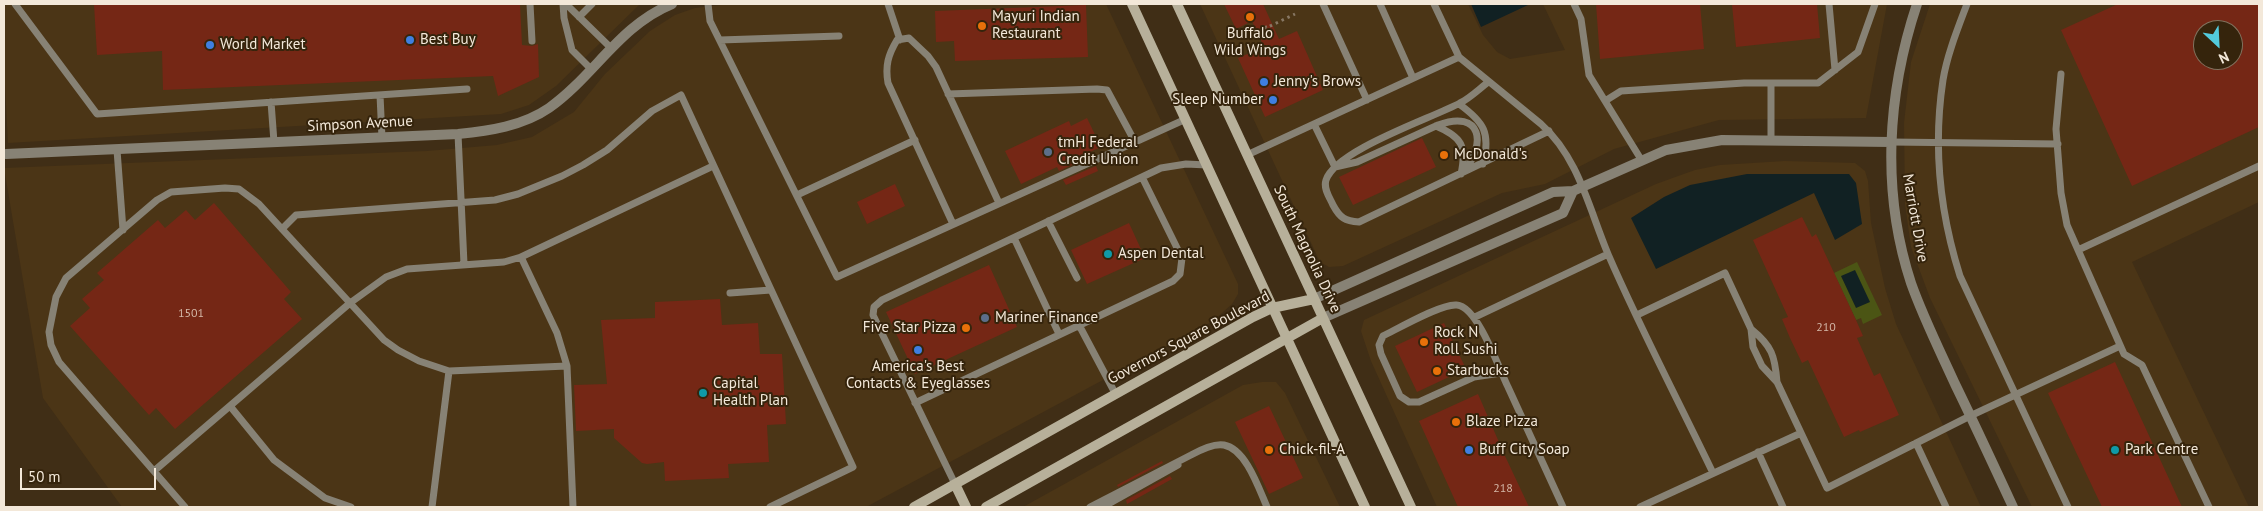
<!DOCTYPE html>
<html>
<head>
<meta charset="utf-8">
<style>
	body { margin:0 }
	#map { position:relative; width:2263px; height:511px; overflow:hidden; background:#402e16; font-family:"PT Sans",sans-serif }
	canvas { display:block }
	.frame { position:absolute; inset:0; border:5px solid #f3e8d9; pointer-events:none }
	.north { position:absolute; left:2193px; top:20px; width:50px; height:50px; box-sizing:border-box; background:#35240c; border:1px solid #81725e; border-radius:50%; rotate:155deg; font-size:14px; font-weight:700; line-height:20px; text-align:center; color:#f3e8d9 }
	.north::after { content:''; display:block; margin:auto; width:18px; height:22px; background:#53cadc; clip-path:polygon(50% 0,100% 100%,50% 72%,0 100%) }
	.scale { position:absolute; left:20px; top:468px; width:136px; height:22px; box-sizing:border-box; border:2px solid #f3e8d9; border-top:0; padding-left:6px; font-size:15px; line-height:18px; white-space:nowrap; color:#f3e8d9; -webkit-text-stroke:4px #35240c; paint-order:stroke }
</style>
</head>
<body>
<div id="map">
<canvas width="2263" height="511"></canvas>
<div class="frame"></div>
<div class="north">N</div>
<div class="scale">50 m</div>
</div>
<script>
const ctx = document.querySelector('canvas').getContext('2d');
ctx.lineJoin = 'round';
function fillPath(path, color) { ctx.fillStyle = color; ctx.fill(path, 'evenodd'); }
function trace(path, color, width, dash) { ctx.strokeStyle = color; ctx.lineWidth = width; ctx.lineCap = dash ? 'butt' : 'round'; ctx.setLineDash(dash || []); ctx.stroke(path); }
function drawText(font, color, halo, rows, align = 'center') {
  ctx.font = font + ' "PT Sans",sans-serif'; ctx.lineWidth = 4; ctx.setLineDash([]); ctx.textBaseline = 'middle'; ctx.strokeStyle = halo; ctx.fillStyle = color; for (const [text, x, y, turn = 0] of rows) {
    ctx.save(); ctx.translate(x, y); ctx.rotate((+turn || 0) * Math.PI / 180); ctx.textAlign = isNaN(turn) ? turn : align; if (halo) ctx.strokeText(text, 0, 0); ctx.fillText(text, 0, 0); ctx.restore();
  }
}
const built = new Path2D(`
	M 4,4 L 640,4 L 556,86 L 529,105 L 501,114 L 8,143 L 4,66 Z
	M 729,4 L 1106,4 L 1238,284 L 1238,294 L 1232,304 L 1213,321 L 866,507 L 122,507 L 43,398 L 4,168 L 427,151 L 497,145 L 532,137 L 574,112 L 605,74 L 650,31 L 675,15 L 695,8 Z
	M 1200,4 L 1468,4 L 1483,35 L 1497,52 L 1510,59 L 1565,50 L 1543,4 L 1887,4 L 1866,118 L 1719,120 L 1614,149 L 1545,184 L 1502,193 L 1343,266 L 1329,267 L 1320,262 Z
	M 1930,4 L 2259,4 L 2259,202 L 2132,262 L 2249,507 L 2032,507 L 1930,298 L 1911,247 L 1905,204 L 1904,123 L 1911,62 ZM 2203,30 L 2233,30 L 2233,60 L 2203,60 Z
	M 1785,161 L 1855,163 L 1865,171 L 1868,181 L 1871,223 L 1885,288 L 1896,324 L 1981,507 L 1437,507 L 1371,361 L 1361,331 L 1364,320 L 1656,184 L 1695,170 L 1720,165 Z
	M 1262,382 L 1276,382 L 1285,393 L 1340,507 L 1023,507 L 1243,385 Z`);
const green = new Path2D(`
	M 1857,262 L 1882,315 L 1863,324 L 1861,318 L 1856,320 L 1834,273 Z`);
const water = new Path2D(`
	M 1471,4 L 1527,4 L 1528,5 L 1481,27 Z
	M 1747,174 L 1849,174 L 1856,183 L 1862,224 L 1835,240 L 1814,193 L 1656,269 L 1631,218 L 1664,197 L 1690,185 Z
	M 1855,270 L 1870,302 L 1856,308 L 1841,276 Z`);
const building = new Path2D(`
	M 94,4 L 520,4 L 522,45 L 532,46 L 538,44 L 539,77 L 498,96 L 493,76 L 163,90 L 162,51 L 97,55 Z
	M 1224,4 L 1263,4 L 1279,39 L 1297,31 L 1323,90 L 1265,117 L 1238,58 L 1264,47 L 1252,21 L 1236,29 Z
	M 1596,4 L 1700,4 L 1704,49 L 1600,59 Z
	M 1732,4 L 1817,4 L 1820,38 L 1736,47 Z
	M 2118,4 L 2259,4 L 2259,127 L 2132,186 L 2061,30 ZM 2203,30 L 2233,30 L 2233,60 L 2203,60 Z
	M 1086,5 L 1088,57 L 955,61 L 954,41 L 936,42 L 935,11 Z
	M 1087,118 L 1101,147 L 1090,152 L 1091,156 L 1059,171 L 1057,167 L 1021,184 L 1005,151 L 1069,121 L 1071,126 Z
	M 1422,138 L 1436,167 L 1353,205 L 1339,177 Z
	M 1096,166 L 1098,171 L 1066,185 L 1063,180 Z
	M 895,184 L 905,206 L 867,224 L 857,202 Z
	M 214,203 L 291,292 L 284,299 L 302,319 L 175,429 L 156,408 L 149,415 L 70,326 L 90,308 L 82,299 L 104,280 L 97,273 L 158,220 L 165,228 L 186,210 L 195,220 Z
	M 1802,217 L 1812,237 L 1816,234 L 1856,320 L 1863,336 L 1857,338 L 1874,376 L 1880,373 L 1899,415 L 1860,432 L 1859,430 L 1844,437 L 1808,360 L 1802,363 L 1790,338 L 1782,319 L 1788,317 L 1753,240 Z
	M 1129,223 L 1145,258 L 1087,284 L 1071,250 Z
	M 989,265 L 1017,327 L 915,374 L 886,312 Z
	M 720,299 L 722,325 L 758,323 L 760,354 L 782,354 L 786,424 L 767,425 L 769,462 L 728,464 L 729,478 L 665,481 L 664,462 L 647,464 L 642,463 L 614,438 L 614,429 L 576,431 L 574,385 L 607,384 L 601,320 L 655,318 L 655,302 Z
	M 1444,323 L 1466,369 L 1417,392 L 1395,346 Z
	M 2115,362 L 2182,507 L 2102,507 L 2048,393 Z
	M 1478,394 L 1505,456 L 1529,507 L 1458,507 L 1419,421 Z
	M 1269,406 L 1303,478 L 1269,494 L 1235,422 Z
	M 1162,461 L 1163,463 L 1118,487 L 1117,485 Z
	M 1170,476 L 1172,479 L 1127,504 L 1126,500 Z`);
const path = new Path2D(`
	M 1265,26 L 1266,28 L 1295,14`);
const lane = new Path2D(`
	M 15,4 L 97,114 L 467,89
	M 530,4 L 532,41
	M 563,4 L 564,18 L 572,50 L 591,69
	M 566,4 L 611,48
	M 708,4 L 710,21 L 837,277 L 1186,119
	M 888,4 L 900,40
	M 1323,4 L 1367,100
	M 1380,4 L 1413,78
	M 1434,4 L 1459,57 L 1541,124 C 1579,158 1589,209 1608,254 C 1640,328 1678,400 1713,473
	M 1574,4 L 1581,19 L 1589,75 L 1642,161
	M 1829,4 L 1835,70
	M 1967,4 C 1958,28 1947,55 1943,80 C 1933,146 1940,213 1960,276 L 2068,507
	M 579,17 L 592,4
	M 720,40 L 839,36
	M 2061,74 L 2056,129 L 2061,193 L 2067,225 L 2124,354 L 2142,365 L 2209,507
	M 1487,83 C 1478,90 1470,98 1460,103 C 1430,119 1336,150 1326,180 C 1323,189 1330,198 1333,205 C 1340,218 1345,221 1359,222 L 1549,131
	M 948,94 L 1097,89 L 1107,90 L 1135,142
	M 380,95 L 382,138
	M 1605,101 L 1621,91 L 1744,83 L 1818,83 L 1858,52 L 1875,4
	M 271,102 L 274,142
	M 1459,104 C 1484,122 1491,133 1483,164
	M 1314,124 L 1335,167 L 1357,162 L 1438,125 C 1482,109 1487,144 1463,172
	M 1436,126 C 1462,137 1467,146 1461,174
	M 458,134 L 464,264
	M 1771,140 L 1771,83
	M 1891,142 L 2058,144
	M 117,150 L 123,230
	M 1247,155 L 1459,57
	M 797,195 L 915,140
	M 1048,221 L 1077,278
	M 953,224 L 888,83 C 885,66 888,55 897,40 L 909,38 L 928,56 L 936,67 L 999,203
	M 282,229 L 296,215 L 495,200 L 518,194 L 562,176 L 583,165 L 607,150 L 652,111 L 681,95 L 853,467 L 770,507
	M 1014,238 L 1059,334
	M 2078,250 L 2259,166
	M 521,257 L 557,333 L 567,366 L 573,507
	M 730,293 L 771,290
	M 1637,315 L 1725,273 L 1751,329 L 1753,347 L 1762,366 L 1777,382 L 1827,488 L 1970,416 L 2120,346
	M 1475,317 L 1608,254
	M 1079,325 L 1115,393
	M 1751,329 C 1772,346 1775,356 1777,382
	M 1501,373 L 1474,377 L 1419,402 L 1409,402 L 1400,396 L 1381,354 L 1379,345 L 1383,336 C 1399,328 1442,303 1457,305 C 1478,307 1499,369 1508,387 L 1563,507
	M 915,403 L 1173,281 L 1180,274 L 1182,258 L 1142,177
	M 230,406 L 274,460 L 325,498 L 351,507
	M 1916,443 L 1946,507
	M 1758,452 L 1783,507
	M 154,471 L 350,303 L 386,277 L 407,269 L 504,262 L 521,257 L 713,166
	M 955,484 L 873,315 L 874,307 L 882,300 L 1161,168 L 1186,164 L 1207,165
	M 185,507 L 59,362 L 51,345 L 49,332 L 56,297 L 66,278 L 157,200 L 171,192 L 225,188 L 239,189 L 259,204 L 384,340 L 398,350 L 419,361 L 449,371 L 567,366
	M 432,507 L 449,371
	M 1090,507 L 1191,455 C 1200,450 1214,443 1224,445 C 1246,449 1259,489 1267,507
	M 1103,507 L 1178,465
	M 1640,507 L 1801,433`);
const street = new Path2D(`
	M 1917,4 C 1887,94 1881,192 1911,283 C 1923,317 1940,351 1955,384 C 1975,425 1994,466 2013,507
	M 6,154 L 458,134 C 489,131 523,126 549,108 C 594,76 620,25 672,4
	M 1314,299 L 1553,192 L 1573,191 L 1666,150 L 1722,140 L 1891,142
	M 1323,318 L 1563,213 L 1573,191`);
const secondary = new Path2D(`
	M 1132,4 L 1365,507
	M 1177,4 L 1411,507
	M 955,484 L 966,507
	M 914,507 L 1253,317 L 1272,308 L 1314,299
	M 986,507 L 1323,318`);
const markers = [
	[1250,17,5,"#e8710a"],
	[982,26,5,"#e8710a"],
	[410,40,5,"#3f7fe0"],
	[210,45,5,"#3f7fe0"],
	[1264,82,5,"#3f7fe0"],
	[1273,100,5,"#3f7fe0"],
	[1048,152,5,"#5c6f8a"],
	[1444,155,5,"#e8710a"],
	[1108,254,5,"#0f9aa8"],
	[985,318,5,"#5c6f8a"],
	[966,328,5,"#e8710a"],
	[1424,342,5,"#e8710a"],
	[918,350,5,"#3f7fe0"],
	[1437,371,5,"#e8710a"],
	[703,393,5,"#0f9aa8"],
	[1456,422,5,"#e8710a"],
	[1269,450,5,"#e8710a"],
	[1469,450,5,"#3f7fe0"],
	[2115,450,5,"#0f9aa8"]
];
const numberNames = [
	["1501",191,314],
	["210",1826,328],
	["218",1503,489]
];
const poiNames = [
	["Mayuri Indian",992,17],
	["Restaurant",992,34],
	["Buffalo",1250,34,"center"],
	["Wild Wings",1250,51,"center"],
	["Best Buy",420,40],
	["World Market",220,45],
	["Jenny's Brows",1274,82],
	["Sleep Number",1263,100,"right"],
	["tmH Federal",1058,143],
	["Credit Union",1058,160],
	["McDonald's",1454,155],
	["Aspen Dental",1118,254],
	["Mariner Finance",995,318],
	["Five Star Pizza",956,328,"right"],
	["Rock N",1434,333],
	["Roll Sushi",1434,350],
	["America's Best",918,367,"center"],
	["Contacts & Eyeglasses",918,384,"center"],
	["Starbucks",1447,371],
	["Capital",713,384],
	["Health Plan",713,401],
	["Blaze Pizza",1466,422],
	["Chick-fil-A",1279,450],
	["Buff City Soap",1479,450],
	["Park Centre",2125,450]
];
const streetNames = [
	["Simpson Avenue",360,124,-3],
	["Marriott Drive",1915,218,80],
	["South Magnolia Drive",1307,249,65],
	["Governors Square Boulevard",1189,338,-28]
];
fillPath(built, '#4b3516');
fillPath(green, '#4b5514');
fillPath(water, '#112123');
fillPath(building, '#752715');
trace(path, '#877763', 3, [2.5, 4]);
trace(lane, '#878275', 7);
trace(street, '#878275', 10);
trace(secondary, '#b7b09a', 10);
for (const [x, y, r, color] of markers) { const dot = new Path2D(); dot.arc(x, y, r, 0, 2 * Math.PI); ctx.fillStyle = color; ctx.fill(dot); trace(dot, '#35240c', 2); }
drawText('12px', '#d4b8a8', null, numberNames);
drawText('15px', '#f3e8d9', '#35240c', poiNames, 'left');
drawText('15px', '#f3e8d9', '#35240c', streetNames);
</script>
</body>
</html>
